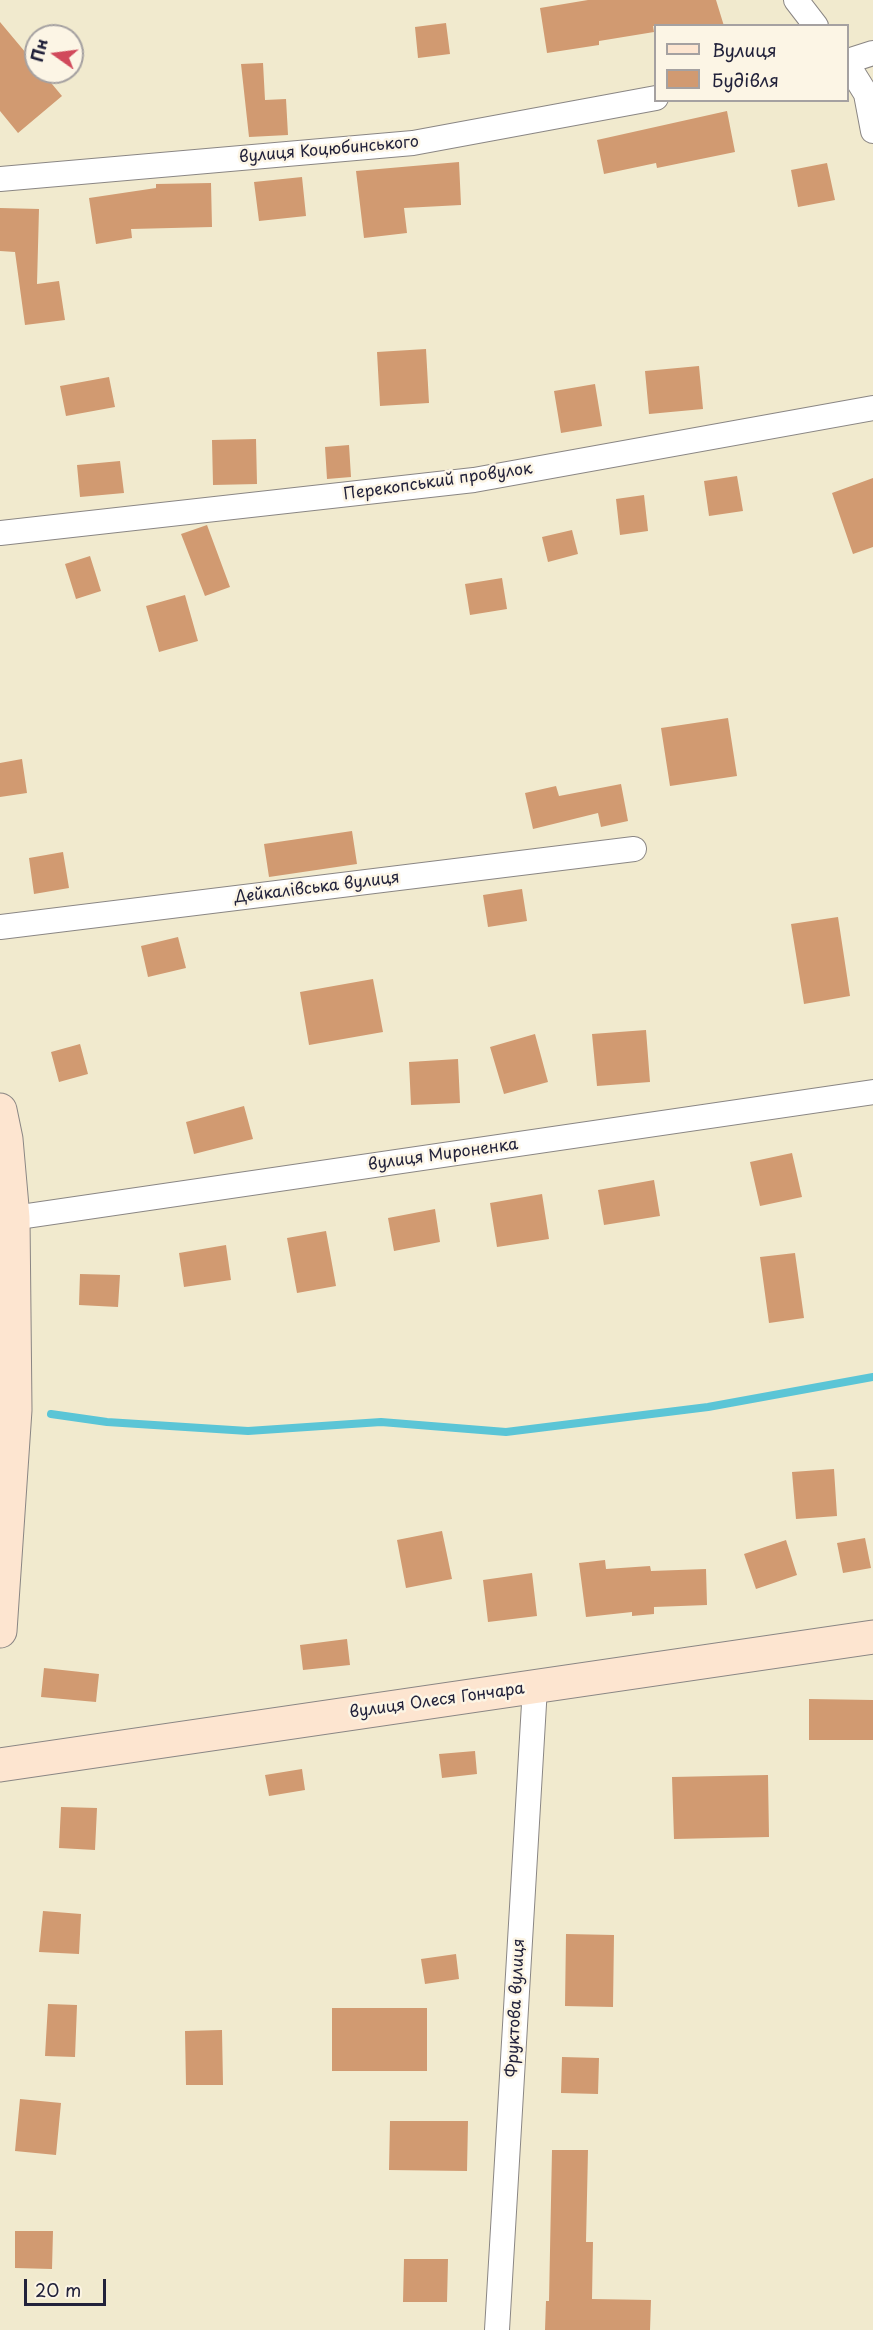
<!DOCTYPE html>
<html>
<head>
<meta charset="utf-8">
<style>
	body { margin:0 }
	#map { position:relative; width:873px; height:2330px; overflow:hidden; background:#f1eace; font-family:"Playpen Sans",sans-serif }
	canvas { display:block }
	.legend { position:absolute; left:654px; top:24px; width:195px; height:78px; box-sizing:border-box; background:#fcf5e5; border:2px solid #a5a1a1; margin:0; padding:8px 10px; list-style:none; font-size:18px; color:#22223b }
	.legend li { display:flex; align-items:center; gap:12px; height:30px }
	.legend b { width:30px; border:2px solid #a5a1a1 }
	.north { position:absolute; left:24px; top:24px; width:60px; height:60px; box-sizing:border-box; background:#fcf5e5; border:2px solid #a5a1a1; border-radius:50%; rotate:284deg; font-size:16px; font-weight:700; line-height:24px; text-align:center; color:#22223b }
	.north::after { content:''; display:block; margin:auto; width:21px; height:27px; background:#d1495b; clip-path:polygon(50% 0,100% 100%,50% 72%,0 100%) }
	.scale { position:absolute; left:24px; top:2279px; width:82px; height:27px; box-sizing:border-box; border:3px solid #22223b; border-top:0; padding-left:8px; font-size:18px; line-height:21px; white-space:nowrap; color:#22223b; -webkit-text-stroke:4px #fcf5e5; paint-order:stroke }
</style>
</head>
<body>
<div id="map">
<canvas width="873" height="2330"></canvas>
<ul class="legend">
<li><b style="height:8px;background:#fde5d0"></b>Вулиця</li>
<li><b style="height:16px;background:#d19a71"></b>Будівля</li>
</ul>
<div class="north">Пн</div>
<div class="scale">20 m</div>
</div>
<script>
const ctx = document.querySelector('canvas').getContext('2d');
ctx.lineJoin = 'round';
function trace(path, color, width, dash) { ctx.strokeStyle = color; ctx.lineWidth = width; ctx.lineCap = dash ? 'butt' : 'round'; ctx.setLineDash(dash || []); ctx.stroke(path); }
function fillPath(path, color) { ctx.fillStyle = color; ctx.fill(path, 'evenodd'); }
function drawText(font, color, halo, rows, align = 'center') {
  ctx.font = font + ' "Playpen Sans",sans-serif'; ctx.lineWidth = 5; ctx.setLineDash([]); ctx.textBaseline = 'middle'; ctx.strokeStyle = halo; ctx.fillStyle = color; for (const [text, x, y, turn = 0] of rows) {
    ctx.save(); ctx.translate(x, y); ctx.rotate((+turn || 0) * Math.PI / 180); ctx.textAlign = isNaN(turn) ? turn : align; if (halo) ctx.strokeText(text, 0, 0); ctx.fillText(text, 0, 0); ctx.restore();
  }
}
const stream = new Path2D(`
	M 51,1414 L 107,1422 L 248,1431 L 381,1422 L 506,1432 L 708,1407 L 873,1377`);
const building = new Path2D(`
	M 588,0 L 716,0 L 724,26 L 653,26 L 654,32 L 599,41 L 599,45 L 547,53 L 540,8 Z
	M 0,22 L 36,65 L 36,72 L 42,72 L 62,96 L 18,133 L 0,111 Z
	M 446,23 L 450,54 L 418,58 L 415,27 Z
	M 263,63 L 265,100 L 286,99 L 288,135 L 249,137 L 241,64 Z
	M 727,111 L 735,152 L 657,168 L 656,163 L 604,174 L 597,140 Z
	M 459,162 L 461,205 L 404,208 L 407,233 L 364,238 L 356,171 Z
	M 827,163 L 835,200 L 798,207 L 791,170 Z
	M 302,177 L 306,216 L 259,221 L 254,182 Z
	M 211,183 L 212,227 L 131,229 L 132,238 L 96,244 L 89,198 L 156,188 L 156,184 Z
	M 0,208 L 39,209 L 37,284 L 59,281 L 65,320 L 25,325 L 15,252 L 0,251 Z
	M 426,349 L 429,403 L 380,406 L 377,352 Z
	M 699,366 L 703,409 L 649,414 L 645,371 Z
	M 109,377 L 115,407 L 66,416 L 60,386 Z
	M 595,384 L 602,426 L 561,433 L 554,391 Z
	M 256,439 L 257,484 L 213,485 L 212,440 Z
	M 349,445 L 351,477 L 327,479 L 325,447 Z
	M 120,461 L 124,493 L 80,497 L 77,465 Z
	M 737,476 L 743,511 L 709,516 L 704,481 Z
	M 873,478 L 873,547 L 853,554 L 832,493 Z
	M 644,495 L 648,531 L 620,535 L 616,499 Z
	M 207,525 L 230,587 L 205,596 L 181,534 Z
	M 572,530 L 578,554 L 548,562 L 542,537 Z
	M 90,556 L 101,591 L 76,599 L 65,564 Z
	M 502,578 L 507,609 L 470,615 L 465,584 Z
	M 185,595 L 198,641 L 159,652 L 146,606 Z
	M 728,718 L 737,776 L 670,786 L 661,728 Z
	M 22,759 L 27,793 L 0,797 L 0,763 Z
	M 621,784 L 628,821 L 601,827 L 598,813 L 533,829 L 525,793 L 556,786 L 559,796 Z
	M 352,831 L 357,864 L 269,877 L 264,844 Z
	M 63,852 L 69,888 L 34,894 L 29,858 Z
	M 522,889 L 527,921 L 488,927 L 483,895 Z
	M 838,917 L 850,996 L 804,1004 L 791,924 Z
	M 178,937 L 186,968 L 148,977 L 141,946 Z
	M 373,979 L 383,1032 L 309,1045 L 300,992 Z
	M 646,1030 L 650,1082 L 597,1086 L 592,1034 Z
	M 535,1034 L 548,1082 L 504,1094 L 490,1047 Z
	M 80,1044 L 88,1074 L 59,1082 L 51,1052 Z
	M 458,1059 L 460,1103 L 411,1105 L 409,1062 Z
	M 244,1106 L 253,1139 L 194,1154 L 186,1122 Z
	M 792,1153 L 802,1197 L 760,1206 L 750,1162 Z
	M 654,1180 L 660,1216 L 604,1225 L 598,1190 Z
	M 542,1194 L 549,1239 L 497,1247 L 490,1203 Z
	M 435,1209 L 440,1242 L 394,1251 L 388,1218 Z
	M 326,1231 L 336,1286 L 297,1293 L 287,1238 Z
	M 226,1245 L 231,1280 L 184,1287 L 179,1253 Z
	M 795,1253 L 804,1318 L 769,1323 L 760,1257 Z
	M 80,1274 L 120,1275 L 118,1307 L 79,1305 Z
	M 834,1469 L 837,1516 L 796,1519 L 792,1472 Z
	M 442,1531 L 452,1579 L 406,1588 L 397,1540 Z
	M 865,1538 L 871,1568 L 843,1573 L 837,1543 Z
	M 786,1540 L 797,1575 L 756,1589 L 744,1554 Z
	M 605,1560 L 606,1569 L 650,1566 L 651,1571 L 706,1569 L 707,1605 L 654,1607 L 654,1614 L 632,1616 L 632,1612 L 586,1617 L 579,1563 Z
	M 532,1573 L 537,1616 L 488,1622 L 483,1580 Z
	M 347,1639 L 350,1665 L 303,1670 L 300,1645 Z
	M 44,1668 L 99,1674 L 96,1702 L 41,1697 Z
	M 809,1699 L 873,1700 L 873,1740 L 809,1740 Z
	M 475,1751 L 477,1774 L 442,1778 L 439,1754 Z
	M 302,1769 L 305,1790 L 269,1796 L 265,1775 Z
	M 768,1775 L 769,1837 L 674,1839 L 672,1777 Z
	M 61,1807 L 97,1808 L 95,1850 L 59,1848 Z
	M 43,1911 L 81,1914 L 79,1954 L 39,1952 Z
	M 566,1934 L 614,1935 L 613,2007 L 565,2006 Z
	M 456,1954 L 459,1979 L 425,1984 L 421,1959 Z
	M 48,2004 L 77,2005 L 75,2057 L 45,2056 Z
	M 332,2008 L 427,2008 L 427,2071 L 332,2071 Z
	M 222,2030 L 223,2085 L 186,2085 L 185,2031 Z
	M 562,2057 L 599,2058 L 598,2094 L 561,2093 Z
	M 20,2099 L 61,2103 L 56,2155 L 15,2151 Z
	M 390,2121 L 468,2121 L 467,2171 L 389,2170 Z
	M 552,2150 L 588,2150 L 586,2242 L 593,2242 L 592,2299 L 651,2300 L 650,2330 L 545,2330 L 546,2301 L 549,2301 Z
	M 15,2231 L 53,2231 L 52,2269 L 15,2268 Z
	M 404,2259 L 448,2259 L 447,2302 L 403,2302 Z`);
const minor = new Path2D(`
	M 796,0 L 816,26
	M 848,61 L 873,53
	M 848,65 L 866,94 L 873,131
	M 0,179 L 413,143 L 656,98
	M 0,533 L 474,480 L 873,408
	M 0,927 L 634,849
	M 13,1218 L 873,1092
	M 497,2330 L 535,1687`);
const secondary = new Path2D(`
	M 0,1110 L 6,1139 L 13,1218 L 15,1410 L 0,1631
	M 0,1765 L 873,1637`);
const streetNames = [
	["вулиця Коцюбинського",329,150,-5],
	["Перекопський провулок",438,482,-8],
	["Дейкалівська вулиця",317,888,-7],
	["вулиця Мироненка",443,1155,-8],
	["вулиця Олеся Гончара",437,1701,-8],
	["Фруктова вулиця",516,2008,-87]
];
trace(stream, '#5bc5d6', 8);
fillPath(building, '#d19a71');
trace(minor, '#8a8684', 26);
trace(secondary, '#8a8684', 35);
trace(minor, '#fff', 24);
trace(secondary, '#fde5d0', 33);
drawText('16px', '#22223b', '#fcf5e5', streetNames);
</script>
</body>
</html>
